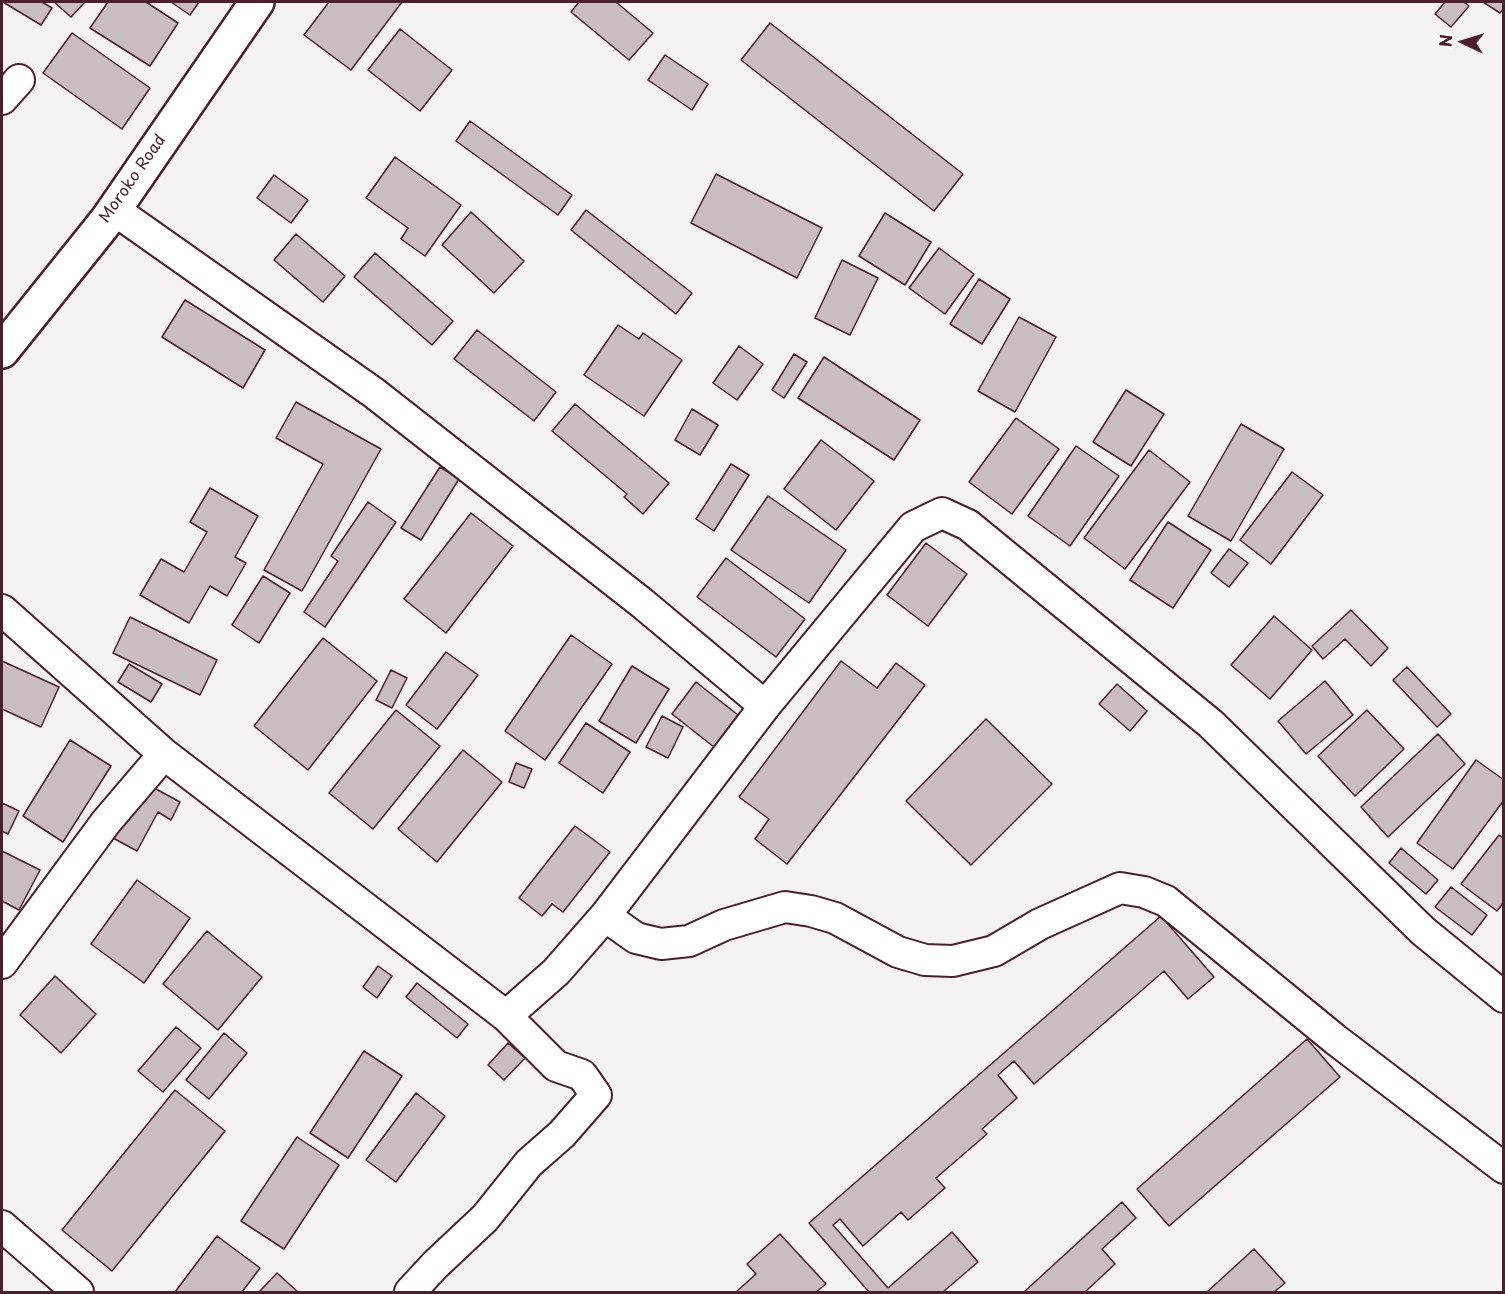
<!DOCTYPE html>
<html>
<head>
<meta charset="utf-8">
<style>
	body { margin:0 }
	#map { position:relative; width:1505px; height:1294px; overflow:hidden; background:#f4f2f2; font-family:"Playpen Sans",sans-serif }
	canvas { display:block }
	.frame { position:absolute; inset:0; border:3px solid #4a1f2b; pointer-events:none }
	.north { position:absolute; left:1433px; top:12px; width:60px; height:60px; -webkit-text-stroke:4px #fff; paint-order:stroke; rotate:274deg; font-size:16px; font-weight:700; line-height:24px; text-align:center; color:#4a1f2b }
	.north::after { content:''; display:block; margin:auto; width:21px; height:27px; background:#4a1f2b; clip-path:polygon(50% 0,100% 100%,50% 72%,0 100%) }
</style>
</head>
<body>
<div id="map">
<canvas width="1505" height="1294"></canvas>
<div class="frame"></div>
<div class="north">N</div>
</div>
<script>
const ctx = document.querySelector('canvas').getContext('2d');
ctx.lineJoin = 'round';
function fillPath(path, color) { ctx.fillStyle = color; ctx.fill(path, 'evenodd'); }
function trace(path, color, width, dash) { ctx.strokeStyle = color; ctx.lineWidth = width; ctx.lineCap = dash ? 'butt' : 'round'; ctx.setLineDash(dash || []); ctx.stroke(path); }
function drawText(font, color, halo, rows, align = 'center') {
  ctx.font = font + ' "Playpen Sans",sans-serif'; ctx.lineWidth = 4.5; ctx.setLineDash([]); ctx.textBaseline = 'middle'; ctx.strokeStyle = halo; ctx.fillStyle = color; for (const [text, x, y, turn = 0] of rows) {
    ctx.save(); ctx.translate(x, y); ctx.rotate((+turn || 0) * Math.PI / 180); ctx.textAlign = isNaN(turn) ? turn : align; if (halo) ctx.strokeText(text, 0, 0); ctx.fillText(text, 0, 0); ctx.restore();
  }
}
const building = new Path2D(`
	M 3,2 L 42,2 L 52,8 L 41,25 Z
	M 54,2 L 85,2 L 71,17 Z
	M 108,2 L 146,2 L 178,23 L 150,66 L 90,28 Z
	M 171,2 L 199,2 L 190,15 Z
	M 329,2 L 402,2 L 351,70 L 304,35 Z
	M 579,2 L 616,2 L 653,33 L 629,60 L 571,12 Z
	M 1445,2 L 1464,2 L 1469,6 L 1451,27 L 1435,14 Z
	M 1483,2 L 1504,2 L 1504,8 L 1500,13 Z
	M 770,23 L 963,174 L 934,211 L 741,60 Z
	M 400,29 L 452,70 L 420,111 L 368,70 Z
	M 72,33 L 150,88 L 122,129 L 43,73 Z
	M 665,55 L 708,84 L 692,110 L 648,80 Z
	M 470,121 L 572,195 L 558,215 L 456,141 Z
	M 395,157 L 461,205 L 425,256 L 401,239 L 408,228 L 366,198 Z
	M 716,174 L 822,228 L 797,278 L 691,223 Z
	M 274,175 L 308,200 L 291,223 L 257,198 Z
	M 586,210 L 692,293 L 676,314 L 571,230 Z
	M 471,212 L 524,261 L 494,293 L 442,245 Z
	M 885,213 L 931,242 L 905,285 L 859,256 Z
	M 296,234 L 345,276 L 323,302 L 274,260 Z
	M 939,248 L 974,274 L 945,314 L 909,288 Z
	M 375,253 L 453,321 L 432,345 L 354,277 Z
	M 842,260 L 878,278 L 850,335 L 815,318 Z
	M 979,279 L 1010,299 L 982,344 L 950,324 Z
	M 185,300 L 265,350 L 243,388 L 162,337 Z
	M 1019,317 L 1056,337 L 1015,412 L 978,391 Z
	M 618,325 L 639,339 L 643,333 L 682,360 L 644,416 L 584,375 Z
	M 477,330 L 556,392 L 534,421 L 454,359 Z
	M 739,346 L 763,364 L 737,400 L 713,383 Z
	M 794,354 L 807,362 L 784,398 L 772,390 Z
	M 824,357 L 920,420 L 894,460 L 798,398 Z
	M 1126,390 L 1164,414 L 1131,466 L 1093,442 Z
	M 296,402 L 381,449 L 302,591 L 264,570 L 323,464 L 276,438 Z
	M 575,404 L 669,483 L 643,514 L 624,497 L 627,494 L 552,431 Z
	M 692,409 L 718,425 L 700,455 L 675,440 Z
	M 1016,418 L 1059,449 L 1012,514 L 969,482 Z
	M 1241,424 L 1284,449 L 1231,541 L 1188,516 Z
	M 821,440 L 874,481 L 836,530 L 784,489 Z
	M 1076,446 L 1119,476 L 1070,546 L 1028,516 Z
	M 1149,450 L 1190,482 L 1125,569 L 1084,538 Z
	M 731,464 L 749,475 L 714,531 L 696,519 Z
	M 440,467 L 459,479 L 421,540 L 401,528 Z
	M 1292,472 L 1323,495 L 1271,564 L 1240,540 Z
	M 210,488 L 258,516 L 235,557 L 246,563 L 227,596 L 210,586 L 189,623 L 140,595 L 161,559 L 184,572 L 207,532 L 190,522 Z
	M 768,496 L 846,550 L 809,603 L 731,550 Z
	M 368,502 L 396,522 L 325,627 L 304,612 L 338,561 L 331,556 Z
	M 471,513 L 513,546 L 446,633 L 404,599 Z
	M 1168,522 L 1211,550 L 1173,608 L 1130,580 Z
	M 926,543 L 967,574 L 928,626 L 887,595 Z
	M 1229,549 L 1248,563 L 1229,587 L 1211,573 Z
	M 726,558 L 805,619 L 776,657 L 697,597 Z
	M 263,576 L 290,593 L 259,643 L 232,625 Z
	M 1351,610 L 1388,648 L 1371,666 L 1345,639 L 1323,659 L 1312,646 Z
	M 1274,616 L 1312,650 L 1270,699 L 1231,665 Z
	M 130,617 L 217,660 L 200,695 L 113,653 Z
	M 571,635 L 612,664 L 545,760 L 505,731 Z
	M 323,638 L 377,681 L 308,770 L 254,726 Z
	M 446,652 L 478,675 L 437,729 L 406,705 Z
	M 2,661 L 59,687 L 41,727 L 2,709 Z
	M 841,661 L 877,688 L 896,663 L 925,685 L 787,864 L 755,839 L 769,819 L 739,797 Z
	M 129,664 L 162,684 L 151,702 L 118,682 Z
	M 632,666 L 669,689 L 636,743 L 599,721 Z
	M 1407,667 L 1451,714 L 1437,727 L 1393,680 Z
	M 391,670 L 407,678 L 392,708 L 376,700 Z
	M 1325,681 L 1353,715 L 1306,754 L 1278,721 Z
	M 696,682 L 738,715 L 714,747 L 672,714 Z
	M 1117,684 L 1147,711 L 1130,731 L 1099,704 Z
	M 396,710 L 440,746 L 373,829 L 329,793 Z
	M 1367,710 L 1404,749 L 1355,796 L 1318,756 Z
	M 662,716 L 683,727 L 668,758 L 646,747 Z
	M 986,719 L 1052,784 L 971,865 L 906,801 Z
	M 586,723 L 630,752 L 603,793 L 559,763 Z
	M 1438,734 L 1465,764 L 1388,837 L 1361,807 Z
	M 70,740 L 111,766 L 63,842 L 23,816 Z
	M 463,750 L 502,782 L 437,862 L 398,829 Z
	M 1476,760 L 1504,780 L 1504,800 L 1453,869 L 1417,843 Z
	M 516,763 L 532,769 L 524,788 L 509,782 Z
	M 143,782 L 180,802 L 171,820 L 158,812 L 137,851 L 113,838 Z
	M 2,803 L 19,811 L 8,834 L 2,831 Z
	M 575,826 L 610,852 L 563,912 L 552,904 L 542,916 L 519,898 Z
	M 1499,835 L 1504,839 L 1504,902 L 1497,911 L 1461,884 Z
	M 1401,848 L 1438,880 L 1426,894 L 1389,863 Z
	M 2,851 L 40,870 L 19,910 L 2,901 Z
	M 137,880 L 190,918 L 144,983 L 91,944 Z
	M 1451,887 L 1487,915 L 1472,935 L 1435,907 Z
	M 1161,916 L 1214,977 L 1188,999 L 1164,971 L 1034,1084 L 1014,1061 L 998,1075 L 1017,1098 L 982,1129 L 987,1134 L 936,1178 L 945,1188 L 908,1220 L 901,1212 L 863,1246 L 840,1219 L 833,1225 L 888,1288 L 952,1232 L 978,1262 L 943,1292 L 869,1292 L 809,1223 Z
	M 207,931 L 262,977 L 218,1030 L 163,984 Z
	M 378,966 L 392,976 L 377,998 L 363,987 Z
	M 55,976 L 96,1014 L 61,1053 L 20,1015 Z
	M 417,983 L 468,1024 L 457,1038 L 406,997 Z
	M 176,1027 L 201,1048 L 163,1092 L 138,1071 Z
	M 224,1033 L 247,1053 L 209,1099 L 186,1080 Z
	M 1307,1039 L 1340,1077 L 1169,1226 L 1137,1189 Z
	M 508,1043 L 525,1058 L 504,1080 L 488,1065 Z
	M 364,1051 L 402,1076 L 348,1158 L 310,1133 Z
	M 175,1090 L 225,1131 L 112,1271 L 62,1230 Z
	M 416,1093 L 445,1116 L 396,1182 L 366,1160 Z
	M 297,1137 L 339,1165 L 284,1249 L 241,1221 Z
	M 1122,1202 L 1136,1218 L 1102,1249 L 1115,1264 L 1085,1292 L 1024,1292 Z
	M 780,1234 L 826,1284 L 816,1292 L 736,1292 L 756,1274 L 747,1264 Z
	M 217,1236 L 260,1268 L 242,1292 L 175,1292 Z
	M 1254,1249 L 1285,1283 L 1274,1292 L 1207,1292 Z
	M 277,1273 L 298,1292 L 259,1292 Z`);
const street = new Path2D(`
	M 2,99 L 19,80
	M 113,209 L 374,393 L 642,603 L 765,706
	M 2,610 L 164,754 L 506,1016 L 556,1066 L 582,1075 L 596,1095 L 562,1134 L 529,1163 L 485,1218 L 435,1265 L 410,1292
	M 605,916 L 636,938 L 661,944 L 689,941 L 724,925 L 785,907 L 811,911 L 835,918 L 898,952 L 925,960 L 953,961 L 994,951 L 1040,924 L 1120,888 L 1144,892 L 1166,901 L 1336,1040 L 1504,1168
	M 2,963 L 106,822 L 164,754
	M 506,1016 L 556,972 L 605,916 L 765,706 L 913,527 L 942,513 L 968,525 L 1211,724 L 1423,931 L 1504,997
	M 2,1226 L 78,1292`);
const secondary = new Path2D(`
	M 2,351 L 107,220 L 257,2`);
const streetNames = [
	["Moroko Road",133,179,-55]
];
fillPath(building, '#cabdc1');
trace(building, '#4a1f2b', 1.5);
trace(street, '#4a1f2b', 34);
trace(secondary, '#4a1f2b', 38);
trace(street, '#fff', 30);
trace(secondary, '#fff', 33);
drawText('16px', '#4a1f2b', '#fff', streetNames);
</script>
</body>
</html>
